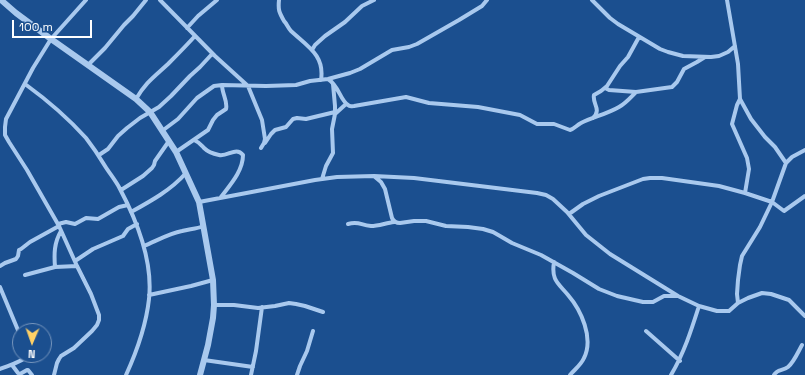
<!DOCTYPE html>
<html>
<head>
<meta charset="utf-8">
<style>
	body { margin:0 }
	#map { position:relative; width:805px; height:375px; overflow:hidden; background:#1b4f8f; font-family:"Space Grotesk",sans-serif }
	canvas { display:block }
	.north { position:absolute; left:12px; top:323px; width:40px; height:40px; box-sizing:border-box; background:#1b4f8f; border:1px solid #7695bc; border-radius:50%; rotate:182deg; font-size:11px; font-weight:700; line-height:16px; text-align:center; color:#fff }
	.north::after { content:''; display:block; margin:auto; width:14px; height:18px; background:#ffd166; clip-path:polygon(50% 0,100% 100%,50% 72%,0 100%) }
	.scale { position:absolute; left:12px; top:20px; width:80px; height:18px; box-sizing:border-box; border:2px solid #fff; border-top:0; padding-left:5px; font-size:12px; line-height:14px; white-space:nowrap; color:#fff; -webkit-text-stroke:3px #1b4f8f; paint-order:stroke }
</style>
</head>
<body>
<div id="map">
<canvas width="805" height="375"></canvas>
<div class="north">N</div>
<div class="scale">100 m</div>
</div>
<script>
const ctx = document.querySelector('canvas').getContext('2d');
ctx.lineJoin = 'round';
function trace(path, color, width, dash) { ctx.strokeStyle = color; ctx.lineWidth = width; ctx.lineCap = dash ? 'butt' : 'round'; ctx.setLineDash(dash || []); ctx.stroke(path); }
const minor = new Path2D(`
	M 160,0 L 215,56 L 248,86 L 262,120 L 265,139 L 264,143 L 261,148
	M 279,0 C 278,10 279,12 284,21 C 287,24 288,28 291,31 C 307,46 325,55 321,80
	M 592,0 L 610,18 L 618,24 L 660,49 L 668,52 L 683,56 L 711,57 L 719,56 L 728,52 L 735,46
	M 727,0 L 738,64 L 740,99 L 751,119 L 765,137 L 775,147 L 786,163
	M 187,28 L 198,16 L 217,0
	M 312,50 L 315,45 L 325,36 L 345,22 L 362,6 L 374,0
	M 88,65 L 105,48 L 124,25 L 133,16 L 146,0
	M 328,79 C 339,86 340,100 348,105 C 350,107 351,106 354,106 L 406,97 L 429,103 L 478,107 L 520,115 L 537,124 L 554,124 L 570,130 C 574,129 577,125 581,123 C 593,117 607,114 619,107 C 626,103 631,97 636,92
	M 25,84 C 47,100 68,118 86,138 C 93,147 99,156 105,166 C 110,174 116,181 120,189 C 137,221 153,263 149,299 C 146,326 137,351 126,375
	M 605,88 L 609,90 L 636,92 L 672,87 L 677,82 L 684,69 L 697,62 L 705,57
	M 136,99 C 146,82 154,77 168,64 C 177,55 186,46 195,36
	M 740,99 L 737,105 L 732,124 L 747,158 L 749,169 L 745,193
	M 335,114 L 346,104
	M 593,118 C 602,109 592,104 594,95 L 601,91 L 607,86 L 620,66 L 628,57 L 639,37
	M 162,131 L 178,119 L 197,98 L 214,86 L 222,85 L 266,86 L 296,85 L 310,81 L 328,79 L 350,73 L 360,69 L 392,50 L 409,47 L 417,44 L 459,20 L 482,6 L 487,0
	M 194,140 C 199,142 201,145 204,148 C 208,152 214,154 219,155 C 228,157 236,146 243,155 C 243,171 230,185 221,197
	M 265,143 L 271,134 L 275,130 L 286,127 L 293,119 L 297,118 L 306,119 L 335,112
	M 176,152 L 208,130 L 213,120 L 217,115 L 226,109 C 228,101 222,94 222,85
	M 99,155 L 108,149 L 118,136 L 127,128 L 140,118 L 159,107 L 171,96 L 190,76 L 200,67 L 212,54
	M 375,177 L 381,182 L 385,189 L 392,218 C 394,222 396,223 400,223 L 414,221 L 426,221 L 446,226 L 468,227 L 483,229 L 493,232 L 500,236 L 512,243 L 541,255 L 573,273 L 599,289 L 617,296 L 643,302 L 653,302 L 664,296 L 678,296
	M 322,179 L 326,166 L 333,153 L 332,129 L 335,114 L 335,106 L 333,84
	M 121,190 L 143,176 L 152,168 L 154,165 L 155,161 L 169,141
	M 199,202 L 315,180 L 337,177 L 374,176 L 414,178 L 537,193 L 546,195 L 553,199 L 567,212 L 586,235 L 610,254 L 678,296 L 699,306 L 717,311 L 729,311 L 738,303 L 748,298 L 762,293 L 771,294 L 789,300 L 805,316
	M 131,212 C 151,201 171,190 186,173
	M 569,214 L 583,204 L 599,196 L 643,179 L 650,178 L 662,178 L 719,186 L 745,193 L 772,202 L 784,211 L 805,196
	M 58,224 L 66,222 L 75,224 L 86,218 L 98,219 L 119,207 L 128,205
	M 348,224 C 359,221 360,225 371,226 C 378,226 386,223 394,222
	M 144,246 C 156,241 170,233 182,231 C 190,229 196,229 204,226
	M 75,261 L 93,249 L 123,236 L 128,229 L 137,224
	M 554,262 C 551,280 558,283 568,295 C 581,310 594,338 584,358 C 581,365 575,369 570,375
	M 0,266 L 5,263 L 16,259 L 18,256 L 19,250 L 21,249 L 30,242 L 59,226
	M 55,267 C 54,254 54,243 61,231
	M 25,275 L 55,267 L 77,266
	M 0,287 L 20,335
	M 149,295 L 191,286 L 213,280
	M 738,303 L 737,294 L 738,280 L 740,265 L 742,256 L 760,227 L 772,202 L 786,163 L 792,157 L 805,150
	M 214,305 L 234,305 L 258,308 L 275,306 L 289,303 L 296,304 L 305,306 L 323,312
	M 646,331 L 680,361
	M 204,360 L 253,367
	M 12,365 L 18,373 L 20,374 L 27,370 L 28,370 L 32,375
	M 0,369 C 10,365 22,362 29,355
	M 54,375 L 57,363 L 59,359 L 61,356 L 74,348 L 92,331 L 97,325 L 99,320 L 99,315 L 91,294 L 77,266 L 59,226 L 27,170 L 9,142 L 5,135 L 5,127 L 6,119 L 33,68 L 51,39 L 86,0
	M 251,375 L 256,351 L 262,307
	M 297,375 L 300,366 L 307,351 L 313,331
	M 671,375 C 684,353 691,331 699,306
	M 774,375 C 777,369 783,371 788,367 C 794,362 798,352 802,345`);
const tertiary = new Path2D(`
	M 1,0 L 16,13 L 51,39 L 136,99 L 150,112 L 176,152 L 199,202 L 213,280 L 214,305 L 213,318 L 208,345 L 200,375`);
trace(minor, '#a9c9ee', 4);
trace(tertiary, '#a9c9ee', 6);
</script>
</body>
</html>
